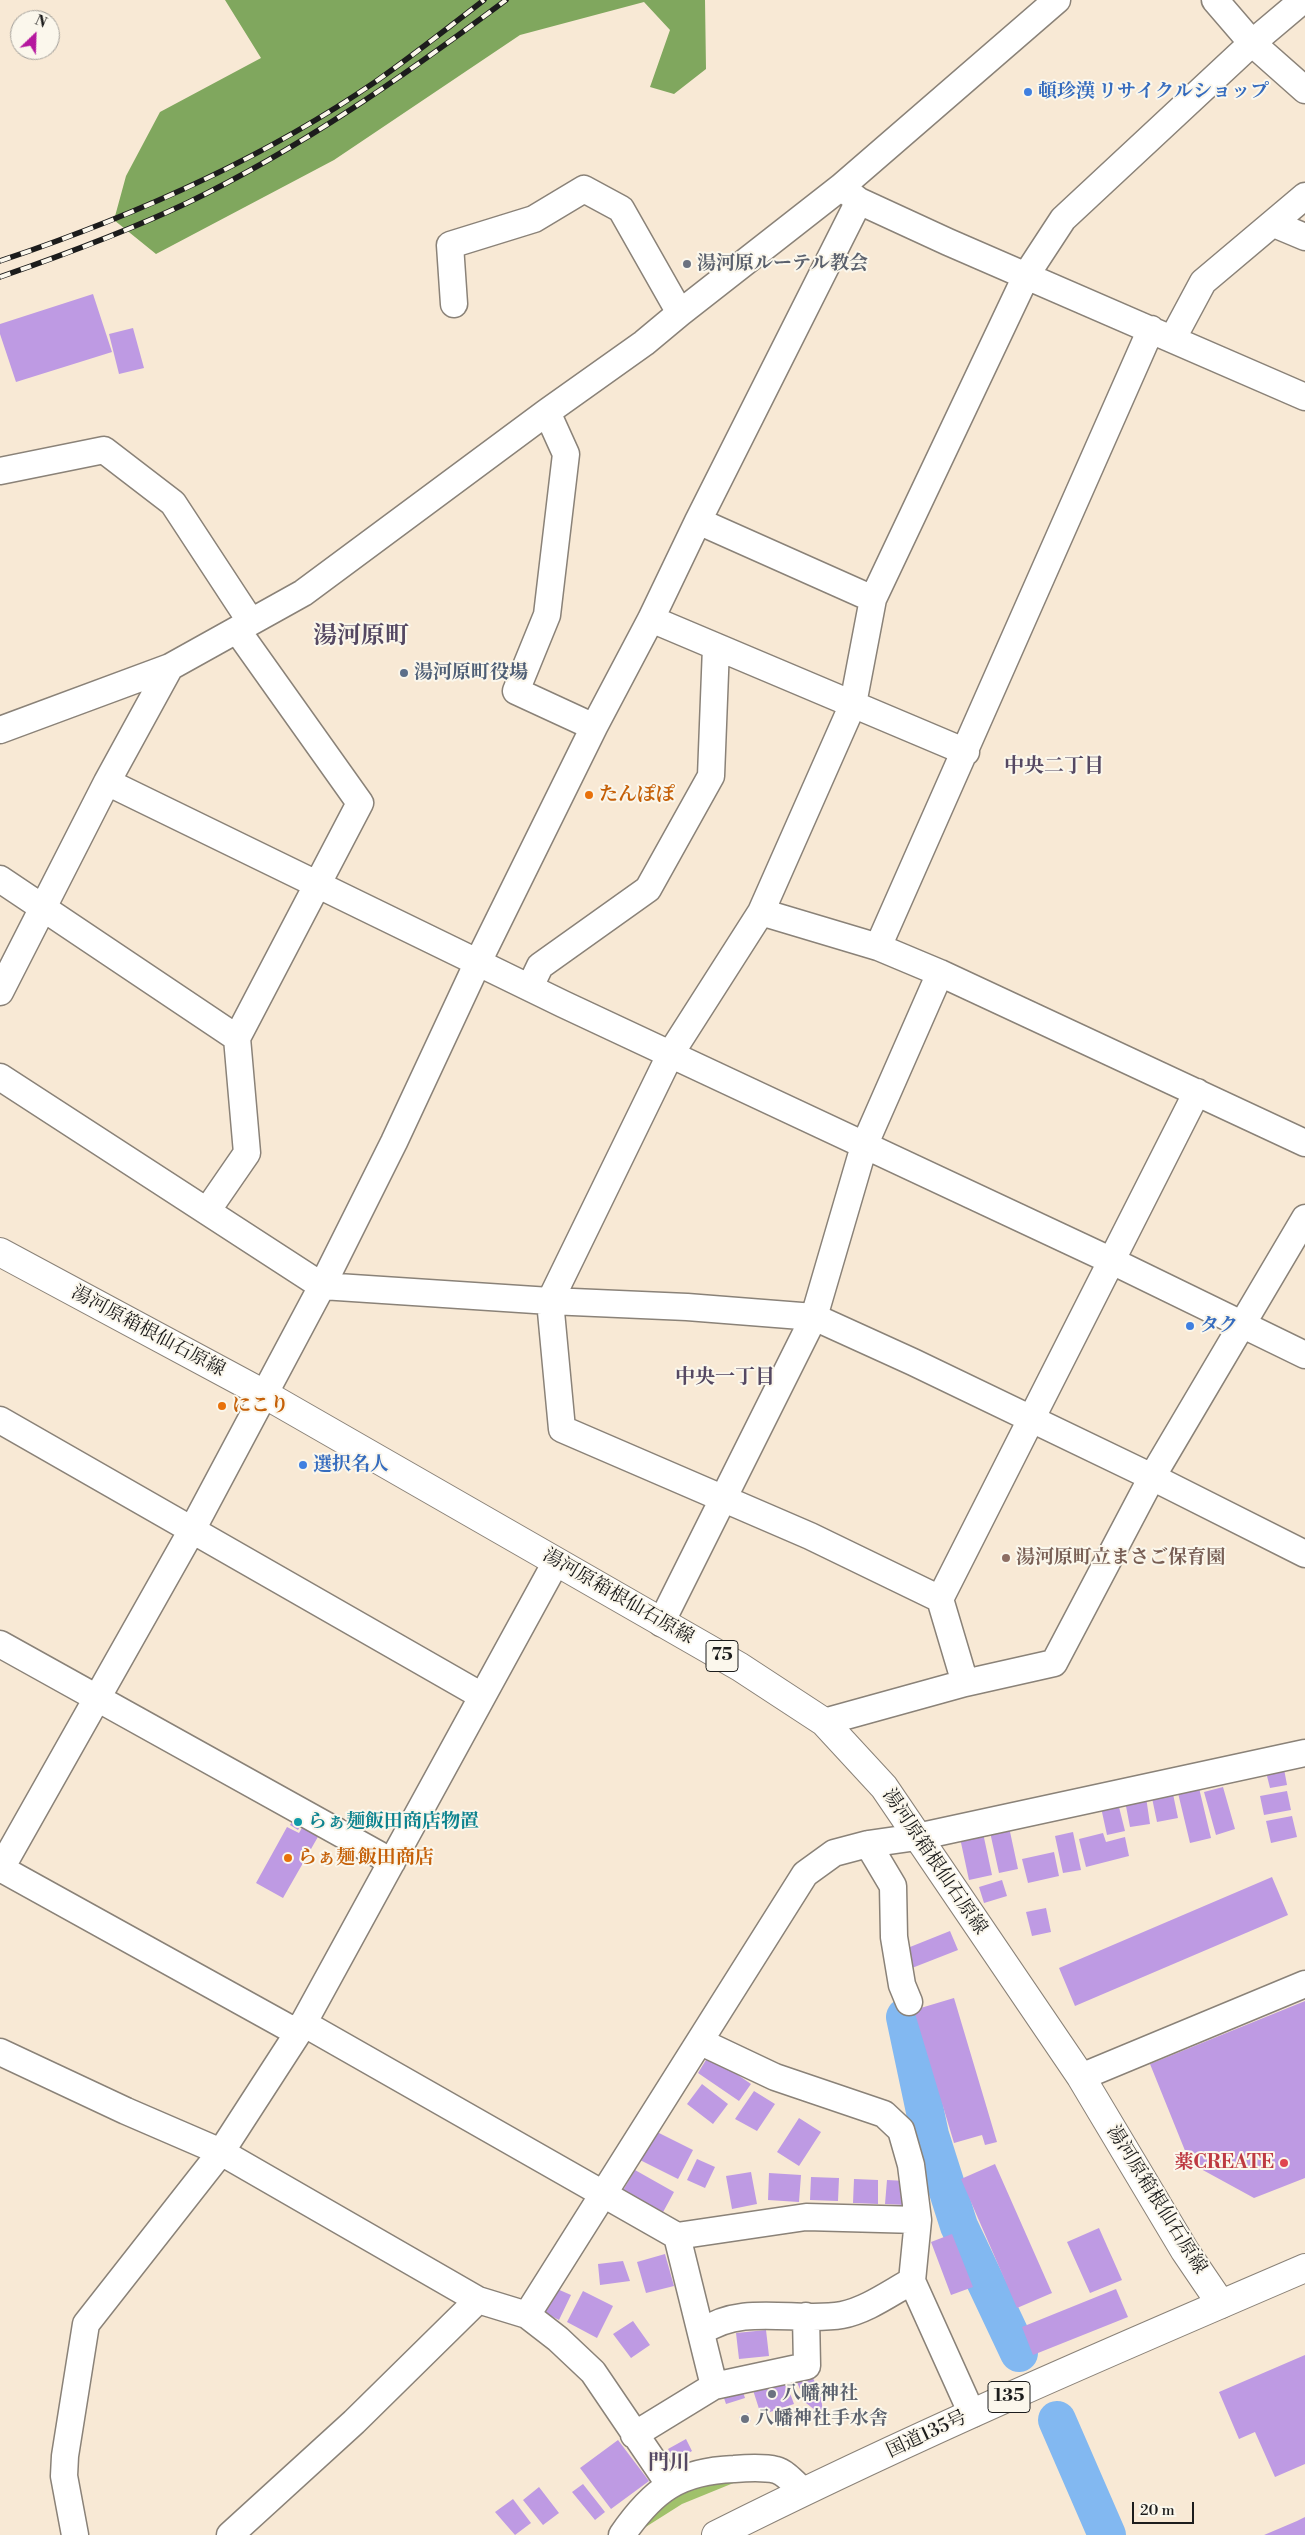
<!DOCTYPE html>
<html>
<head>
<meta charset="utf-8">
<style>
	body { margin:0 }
	#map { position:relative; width:1305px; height:2535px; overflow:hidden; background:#f8e9d5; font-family:"Libre Bodoni",serif }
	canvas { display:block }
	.north { position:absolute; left:10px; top:10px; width:50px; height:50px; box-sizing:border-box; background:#fbf7ec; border:1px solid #a29f99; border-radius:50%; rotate:24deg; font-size:14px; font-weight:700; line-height:20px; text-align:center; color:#1c1c1c }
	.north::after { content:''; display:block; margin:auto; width:18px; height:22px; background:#b5179e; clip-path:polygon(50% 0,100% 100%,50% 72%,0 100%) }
	.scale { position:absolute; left:1132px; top:2502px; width:62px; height:22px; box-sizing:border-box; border:2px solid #1c1c1c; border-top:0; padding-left:6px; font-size:15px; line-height:18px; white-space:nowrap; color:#1c1c1c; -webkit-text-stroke:4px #fbf7ec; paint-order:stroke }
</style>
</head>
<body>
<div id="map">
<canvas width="1305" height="2535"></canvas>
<div class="north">N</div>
<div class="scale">20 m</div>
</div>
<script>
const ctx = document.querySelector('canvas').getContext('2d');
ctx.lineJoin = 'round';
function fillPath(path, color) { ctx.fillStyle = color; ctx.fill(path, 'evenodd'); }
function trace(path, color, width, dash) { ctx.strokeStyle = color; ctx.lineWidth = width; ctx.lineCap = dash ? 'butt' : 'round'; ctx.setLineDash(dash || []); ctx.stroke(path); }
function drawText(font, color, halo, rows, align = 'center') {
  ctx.font = font + ' "Libre Bodoni","Noto Serif JP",serif'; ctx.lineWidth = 4; ctx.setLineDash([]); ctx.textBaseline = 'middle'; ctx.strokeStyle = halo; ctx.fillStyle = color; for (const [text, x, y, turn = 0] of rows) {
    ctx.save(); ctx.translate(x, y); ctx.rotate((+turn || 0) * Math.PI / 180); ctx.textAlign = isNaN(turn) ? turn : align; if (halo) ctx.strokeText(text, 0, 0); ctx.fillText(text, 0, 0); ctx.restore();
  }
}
const green = new Path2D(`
	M 758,2473 L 682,2504 L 633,2535 L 669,2490 Z`);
const forest = new Path2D(`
	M 225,0 L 705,0 L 706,69 L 674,94 L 650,87 L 670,30 L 644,2 L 520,35 L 334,160 L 156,254 L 114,220 L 126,176 L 160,112 L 261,58 Z`);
const river = new Path2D(`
	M 905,2017 L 930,2135 L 959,2226 L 1019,2353
	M 1057,2420 L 1107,2535`);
const building = new Path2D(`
	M 93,294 L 112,352 L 16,382 L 0,334 L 0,324 Z
	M 133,328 L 144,368 L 119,374 L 109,334 Z
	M 1284,1769 L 1287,1785 L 1270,1788 L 1266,1772 Z
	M 1223,1787 L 1235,1829 L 1216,1835 L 1204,1792 Z
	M 1199,1788 L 1211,1838 L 1190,1843 L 1178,1793 Z
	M 1287,1791 L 1291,1810 L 1264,1815 L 1260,1796 Z
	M 1173,1794 L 1178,1818 L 1157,1822 L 1152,1798 Z
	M 1146,1797 L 1150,1824 L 1130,1827 L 1125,1801 Z
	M 1117,1799 L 1125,1831 L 1107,1835 L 1100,1803 Z
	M 297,1814 L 305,1818 L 298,1830 L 290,1825 Z
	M 1292,1816 L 1297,1837 L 1271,1843 L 1266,1821 Z
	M 307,1819 L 323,1828 L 283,1898 L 256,1883 L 287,1827 L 299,1833 Z
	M 1009,1827 L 1018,1869 L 999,1873 L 990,1832 Z
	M 1073,1832 L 1081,1870 L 1063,1873 L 1055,1836 Z
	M 983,1833 L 992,1875 L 969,1880 L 960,1838 Z
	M 1103,1833 L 1106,1842 L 1125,1837 L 1129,1856 L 1086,1867 L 1079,1839 Z
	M 1054,1852 L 1059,1876 L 1028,1883 L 1022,1859 Z
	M 1272,1877 L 1288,1915 L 1075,2006 L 1059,1968 Z
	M 1002,1880 L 1007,1896 L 984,1903 L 979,1887 Z
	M 1046,1908 L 1051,1932 L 1032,1936 L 1026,1912 Z
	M 950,1931 L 958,1950 L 912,1968 L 905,1949 Z
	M 954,1998 L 997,2142 L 985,2145 L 982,2135 L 954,2143 L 914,2010 Z
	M 1305,2001 L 1305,2178 L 1254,2198 L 1190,2163 L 1150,2064 Z
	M 709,2055 L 751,2084 L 739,2101 L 698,2073 Z
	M 702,2084 L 728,2104 L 713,2124 L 687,2104 Z
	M 754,2091 L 775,2104 L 757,2131 L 735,2119 Z
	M 799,2118 L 821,2132 L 799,2166 L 777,2152 Z
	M 653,2130 L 693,2150 L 678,2179 L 638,2159 Z
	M 697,2159 L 715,2167 L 705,2188 L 687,2180 Z
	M 995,2164 L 1052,2293 L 1017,2308 L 961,2179 Z
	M 635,2170 L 674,2192 L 662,2214 L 622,2192 Z
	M 751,2172 L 757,2204 L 732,2209 L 726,2176 Z
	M 769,2173 L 801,2175 L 799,2202 L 768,2200 Z
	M 811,2177 L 839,2178 L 838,2201 L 810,2200 Z
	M 854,2179 L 878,2180 L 878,2204 L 853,2203 Z
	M 887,2180 L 906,2181 L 905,2205 L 885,2204 Z
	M 1099,2228 L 1122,2280 L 1090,2293 L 1067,2242 Z
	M 952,2234 L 973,2287 L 951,2295 L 931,2242 Z
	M 665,2254 L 674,2286 L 646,2293 L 637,2262 Z
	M 623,2261 L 630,2281 L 600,2285 L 598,2264 Z
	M 555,2288 L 571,2295 L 559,2320 L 543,2312 Z
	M 1116,2289 L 1128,2317 L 1033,2355 L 1022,2327 Z
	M 583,2291 L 613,2306 L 597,2338 L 567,2322 Z
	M 633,2321 L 650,2345 L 631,2358 L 613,2334 Z
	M 766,2330 L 769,2356 L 739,2359 L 736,2333 Z
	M 1305,2355 L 1305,2464 L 1275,2477 L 1255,2432 L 1239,2439 L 1219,2392 Z
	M 811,2373 L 821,2397 L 823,2412 L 820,2414 L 806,2403 L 796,2380 Z
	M 784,2377 L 794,2404 L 761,2415 L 752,2387 Z
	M 741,2386 L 745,2398 L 726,2404 L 722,2392 Z
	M 748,2413 L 751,2421 L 741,2424 L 739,2417 Z
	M 686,2439 L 692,2451 L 675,2461 L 668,2449 Z
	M 618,2440 L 649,2481 L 611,2509 L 580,2468 Z
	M 583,2484 L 605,2512 L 595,2520 L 572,2492 Z
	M 539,2487 L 559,2513 L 543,2525 L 523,2500 Z
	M 513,2499 L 531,2523 L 515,2535 L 495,2512 Z
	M 1305,2517 L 1305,2535 L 1264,2535 L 1297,2521 Z`);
const minor = new Path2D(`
	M 1215,0 L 1252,43 L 1305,90
	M 846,191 L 859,201 L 948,242 L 1305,397
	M 1274,224 L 1305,237
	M 454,304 L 450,245 L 534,219 L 584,189 L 621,209 L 680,313
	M 1151,329 L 878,947 L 940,973 L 1305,1143
	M 1173,338 L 1203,282 L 1305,196
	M 547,412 L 566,454 L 547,615 L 516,691 L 594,727
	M 0,471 L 104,450 L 173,503 L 251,622
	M 698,521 L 873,599
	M 651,619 L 966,752
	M 0,730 L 170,667
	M 107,782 L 563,1004 L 1112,1261 L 1305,1355
	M 0,879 L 237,1038
	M 761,912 L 878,947
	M 530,987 L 540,966 L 648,889 L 711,776 L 716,647
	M 0,992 L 107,782 L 170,667 L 303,593 L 547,412 L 644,343 L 680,313 L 841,187 L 1057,0
	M 0,1077 L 322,1286 L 550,1301 L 687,1307 L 814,1317 L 913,1362 L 1152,1477 L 1305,1554
	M 207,1211 L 247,1153 L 237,1038 L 360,803 L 237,630
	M 0,1420 L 482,1696
	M 940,1599 L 1197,1092
	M 661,1623 L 814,1317 L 864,1146 L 940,973
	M 0,1644 L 392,1862
	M 965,1683 L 940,1599 L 810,1536 L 562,1429 L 550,1301 L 671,1053 L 761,912 L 853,704 L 873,599 L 1027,274 L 1063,219 L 1252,43 L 1303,0
	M 824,1722 L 965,1683 L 1054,1663 L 1152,1477 L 1305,1218
	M 868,1844 L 893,1886 L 894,1937 L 902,1985 L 909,2002
	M 0,1868 L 298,2033
	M 0,1870 L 192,1530 L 322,1286 L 394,1142 L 478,962 L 594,727 L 651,619 L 698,521 L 859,201
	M 303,2023 L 677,2236 L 714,2386
	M 701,2042 L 775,2077 L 884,2114 L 901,2130 L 911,2165 L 918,2220 L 912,2281 L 972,2414
	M 0,2052 L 126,2111 L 221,2152 L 478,2300
	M 1081,2077 L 1305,1984
	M 677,2236 L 806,2217 L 918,2220
	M 527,2315 L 805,1874 L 834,1853 L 868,1844 L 917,1837 L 1305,1753
	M 702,2332 C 742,2303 797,2323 842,2315 C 867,2310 890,2293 912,2281
	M 634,2435 L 714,2386 L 807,2366 L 806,2316
	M 75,2535 L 64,2476 L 65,2456 L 86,2324 L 221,2152 L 298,2033 L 556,1562
	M 230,2535 L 354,2422 L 478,2300 L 527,2315 L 558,2339 L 593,2372 L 669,2484
	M 622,2535 C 653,2490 679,2471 734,2469 C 747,2468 764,2467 776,2470 C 785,2472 796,2485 803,2491`);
const major = new Path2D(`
	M 0,1252 L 266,1395 L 740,1667 L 824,1722 L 884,1787 L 1081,2077 L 1185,2251 L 1221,2304`);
const highway = new Path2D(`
	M 716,2535 C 909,2438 1107,2353 1305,2268`);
const rail = new Path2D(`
	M 0,261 C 131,217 260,161 375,82 C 412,56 448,28 484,0
	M 0,277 C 63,255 126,232 187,203 C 301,148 404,76 506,0`);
const markers = [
	[1028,92,5,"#3f7fe0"],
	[687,264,5,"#6b7280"],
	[404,673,5,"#5c6f8a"],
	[589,795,5,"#e8710a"],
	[1190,1326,5,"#3f7fe0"],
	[222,1406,5,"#e8710a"],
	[303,1465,5,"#3f7fe0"],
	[1006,1558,5,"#8d6e63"],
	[298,1822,5,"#0f9aa8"],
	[288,1858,5,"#e8710a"],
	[1284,2163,5,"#e0444e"],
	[772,2394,5,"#6b7280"],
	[745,2419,5,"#6b7280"]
];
const shields = [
	[722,1656,32],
	[1009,2397,42]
];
const shieldNames = [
	["75",722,1656],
	["135",1009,2397]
];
const shopNames = [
	["頓珍漢 リサイクルショップ",1038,92],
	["タク",1200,1326],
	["選択名人",313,1465]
];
const worshipNames = [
	["湯河原ルーテル教会",697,264],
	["八幡神社",782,2394],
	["八幡神社手水舎",755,2419]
];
const serviceNames = [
	["湯河原町役場",414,673]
];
const foodNames = [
	["たんぽぽ",599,795],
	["にこり",232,1406],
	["らぁ麺 飯田商店",298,1858]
];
const streetNames = [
	["湯河原箱根仙石原線",148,1332,28],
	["湯河原箱根仙石原線",618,1597,30],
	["湯河原箱根仙石原線",934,1862,56],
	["湯河原箱根仙石原線",1156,2200,58],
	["国道135号",927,2435,-25]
];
const educationNames = [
	["湯河原町立まさご保育園",1016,1558]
];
const cultureNames = [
	["らぁ麺飯田商店物置",308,1822]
];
const healthNames = [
	["薬CREATE",1274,2163]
];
const neighbourhoodNames = [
	["中央二丁目",1054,767],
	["中央一丁目",725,1378]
];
const quarterNames = [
	["門川",669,2464]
];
const districtNames = [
	["湯河原町",361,637]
];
fillPath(green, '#a0c16a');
fillPath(forest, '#80a75e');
trace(river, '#82b8f1', 38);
fillPath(building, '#be9ae3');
trace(minor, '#8a8278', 29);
trace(major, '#8a8278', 30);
trace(highway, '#8a8278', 30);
trace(minor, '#fff', 26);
trace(major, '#fff', 28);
trace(highway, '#fff', 28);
trace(rail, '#1c1c1c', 5.5);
trace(rail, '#fbf7ec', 4, [11]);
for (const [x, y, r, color] of markers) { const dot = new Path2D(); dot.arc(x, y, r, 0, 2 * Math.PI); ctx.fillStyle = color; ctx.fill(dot); trace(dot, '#fbf7ec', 2); }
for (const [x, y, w] of shields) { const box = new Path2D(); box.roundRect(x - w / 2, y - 15.5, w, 31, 4); ctx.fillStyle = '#fbf7ec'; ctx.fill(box); trace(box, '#1c1c1c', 1); }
drawText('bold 18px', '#1c1c1c', null, shieldNames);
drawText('bold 19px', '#366cbe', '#fbf7ec', shopNames, 'left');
drawText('bold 19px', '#5b616d', '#fbf7ec', worshipNames, 'left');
drawText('bold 19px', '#4e5e75', '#fbf7ec', serviceNames, 'left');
drawText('bold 19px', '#c56008', '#fbf7ec', foodNames, 'left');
drawText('19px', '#1c1c1c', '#fbf7ec', streetNames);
drawText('bold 19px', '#785e54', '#fbf7ec', educationNames, 'left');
drawText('bold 19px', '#0d838f', '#fbf7ec', cultureNames, 'left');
drawText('bold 19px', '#be3a42', '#fbf7ec', healthNames, 'right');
drawText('bold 20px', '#554862', '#fbf7ec', neighbourhoodNames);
drawText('bold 21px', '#554862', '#fbf7ec', quarterNames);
drawText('bold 24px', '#554862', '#fbf7ec', districtNames);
</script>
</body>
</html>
